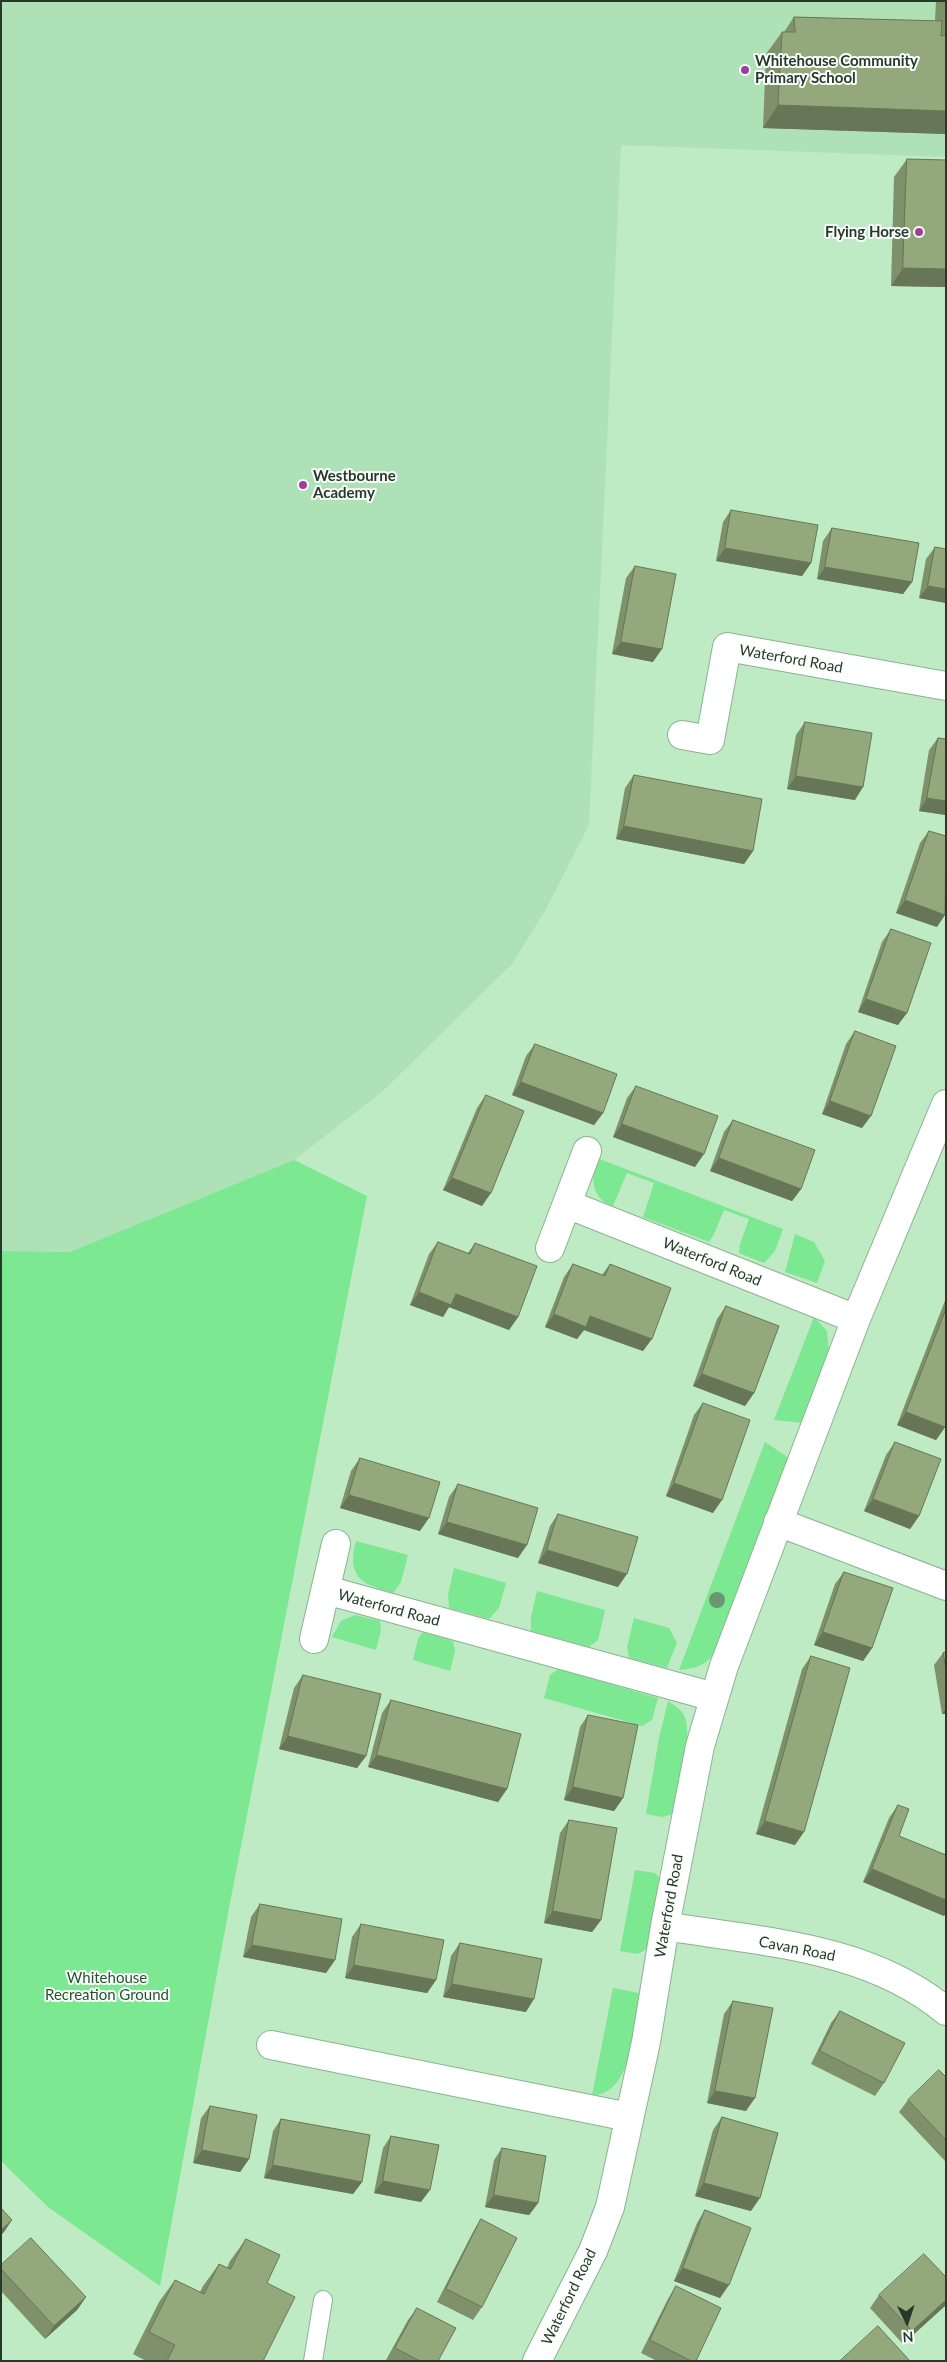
<!DOCTYPE html>
<html>
<head>
<meta charset="utf-8">
<style>
	body { margin:0 }
	#map { position:relative; width:947px; height:2362px; overflow:hidden; background:#beeac4; font-family:Lato,sans-serif }
	canvas { display:block }
	.frame { position:absolute; inset:0; border:2px solid #28392b; pointer-events:none }
	.north { position:absolute; left:882px; top:2297px; width:50px; height:50px; -webkit-text-stroke:4px #fafffb; paint-order:stroke; rotate:176deg; font-size:14px; font-weight:700; line-height:20px; text-align:center; color:#28392b }
	.north::after { content:''; display:block; margin:auto; width:18px; height:22px; background:#28392b; clip-path:polygon(50% 0,100% 100%,50% 72%,0 100%) }
</style>
</head>
<body>
<div id="map">
<canvas width="947" height="2362"></canvas>
<div class="frame"></div>
<div class="north">N</div>
</div>
<script>
const ctx = document.querySelector('canvas').getContext('2d');
ctx.lineJoin = 'round';
function fillPath(path, color) { ctx.fillStyle = color; ctx.fill(path, 'evenodd'); }
function trace(path, color, width, dash) { ctx.strokeStyle = color; ctx.lineWidth = width; ctx.lineCap = dash ? 'butt' : 'round'; ctx.setLineDash(dash || []); ctx.stroke(path); }
function drawText(font, color, halo, rows, align = 'center') {
  ctx.font = font + ' Lato,sans-serif'; ctx.lineWidth = 4; ctx.setLineDash([]); ctx.textBaseline = 'middle'; ctx.strokeStyle = halo; ctx.fillStyle = color; for (const [text, x, y, turn = 0] of rows) {
    ctx.save(); ctx.translate(x, y); ctx.rotate((+turn || 0) * Math.PI / 180); ctx.textAlign = isNaN(turn) ? turn : align; if (halo) ctx.strokeText(text, 0, 0); ctx.fillText(text, 0, 0); ctx.restore();
  }
}
const built = new Path2D(`
	M 1,1 L 946,1 L 946,157 L 621,145 L 589,825 L 546,909 L 512,964 L 382,1092 L 294,1160 L 70,1252 L 1,1251 Z`);
const green = new Path2D(`
	M 597,1158 L 783,1229 L 775,1251 L 764,1263 L 739,1253 L 740,1244 L 749,1219 L 724,1210 L 714,1234 L 709,1242 L 643,1217 L 654,1183 L 627,1173 L 613,1206 C 591,1199 590,1176 597,1158 Z
	M 294,1160 L 367,1196 L 229,1908 L 160,2286 L 48,2207 L 1,2161 L 1,1251 L 70,1252 Z
	M 795,1234 L 814,1242 L 825,1261 L 817,1283 L 785,1272 Z
	M 814,1317 L 827,1331 L 829,1353 L 802,1423 L 774,1420 Z
	M 765,1442 L 789,1458 L 716,1650 C 708,1665 695,1669 679,1670 Z
	M 356,1541 L 408,1555 L 401,1582 L 393,1593 C 362,1584 346,1578 356,1541 Z
	M 454,1568 L 506,1583 L 499,1608 L 489,1619 L 449,1608 L 448,1595 Z
	M 537,1591 L 605,1610 L 598,1640 L 589,1647 L 531,1631 L 531,1617 Z
	M 355,1615 L 380,1621 L 381,1630 L 376,1650 L 332,1637 L 341,1621 Z
	M 634,1618 L 669,1628 L 677,1643 L 667,1668 L 629,1658 L 627,1647 Z
	M 423,1632 L 453,1641 L 455,1651 L 450,1671 L 413,1660 L 418,1639 Z
	M 558,1669 L 658,1698 L 652,1720 L 642,1726 L 544,1698 L 550,1675 Z
	M 668,1701 C 674,1705 682,1710 685,1717 C 693,1743 677,1787 673,1814 L 662,1817 L 646,1814 L 659,1738 Z
	M 635,1870 L 655,1873 L 661,1879 L 648,1948 L 638,1954 L 620,1951 Z
	M 613,1988 L 639,1993 C 634,2023 633,2096 592,2095 Z`);
const service = new Path2D(`
	M 313,2361 L 323,2300`);
const minor = new Path2D(`
	M 682,735 L 710,740 L 727,647 L 946,686
	M 567,1204 L 856,1319
	M 550,1248 L 587,1151
	M 778,1522 L 946,1586
	M 326,1590 L 714,1697
	M 314,1639 L 336,1544
	M 665,1926 C 761,1942 868,1946 946,2011
	M 271,2045 L 629,2117
	M 537,2361 L 593,2251 L 610,2207 L 646,2042 L 665,1926 L 700,1746 L 724,1666 L 856,1319 L 946,1104`);
const trees = [
	[717,1600]
];
const wall = new Path2D(`
	M 936,1 L 946,1 L 946,134 L 763,128 L 766,54 L 782,32 L 784,32 L 794,17 L 935,21 Z
	M 907,159 L 946,160 L 946,287 L 891,286 L 894,177 Z
	M 731,510 L 811,563 L 802,576 L 716,561 L 723,522 Z
	M 832,528 L 912,582 L 903,594 L 817,579 L 823,541 Z
	M 935,547 L 946,603 L 919,598 L 926,559 Z
	M 635,566 L 653,662 L 612,654 L 626,578 Z
	M 805,722 L 855,800 L 787,789 L 796,735 Z
	M 938,738 L 946,739 L 946,815 L 919,811 L 929,750 Z
	M 634,775 L 753,851 L 744,864 L 616,839 L 625,788 Z
	M 929,831 L 937,927 L 896,913 L 920,843 Z
	M 891,929 L 898,1025 L 858,1012 L 882,942 Z
	M 855,1031 L 862,1128 L 822,1114 L 846,1044 Z
	M 535,1044 L 603,1113 L 594,1125 L 512,1095 L 526,1056 Z
	M 636,1086 L 695,1167 L 613,1137 L 627,1098 Z
	M 486,1095 L 482,1206 L 443,1190 L 477,1108 Z
	M 733,1120 L 801,1189 L 792,1201 L 710,1171 L 724,1132 Z
	M 438,1242 L 468,1253 L 475,1243 L 518,1317 L 509,1330 L 449,1307 L 443,1317 L 410,1305 L 429,1254 Z
	M 573,1264 L 602,1275 L 610,1264 L 643,1351 L 584,1330 L 577,1339 L 545,1327 L 564,1277 Z
	M 946,1298 L 946,1426 L 936,1440 L 897,1425 Z
	M 726,1306 L 754,1393 L 745,1406 L 693,1386 L 717,1319 Z
	M 703,1403 L 713,1513 L 666,1496 L 694,1415 Z
	M 895,1442 L 919,1516 L 910,1529 L 864,1511 L 886,1455 Z
	M 360,1458 L 420,1531 L 340,1508 L 351,1471 Z
	M 458,1484 L 518,1558 L 438,1534 L 449,1497 Z
	M 558,1514 L 618,1587 L 538,1563 L 550,1526 Z
	M 844,1572 L 872,1648 L 863,1661 L 814,1645 L 835,1584 Z
	M 946,1652 L 946,1714 L 942,1714 L 934,1665 L 943,1653 Z
	M 811,1656 L 795,1845 L 756,1834 L 802,1669 Z
	M 303,1675 L 366,1756 L 357,1768 L 279,1749 L 294,1688 Z
	M 391,1700 L 507,1789 L 498,1802 L 368,1767 L 382,1713 Z
	M 588,1715 L 623,1798 L 614,1811 L 564,1800 L 580,1727 Z
	M 898,1805 L 899,1836 L 944,1916 L 863,1882 L 889,1818 Z
	M 569,1820 L 601,1920 L 592,1932 L 544,1923 L 560,1833 Z
	M 260,1904 L 335,1960 L 326,1973 L 243,1957 L 251,1917 Z
	M 361,1924 L 436,1980 L 427,1993 L 345,1978 L 352,1937 Z
	M 460,1943 L 526,2012 L 443,1997 L 451,1956 Z
	M 733,2001 L 746,2111 L 707,2103 L 724,2014 Z
	M 840,2011 L 884,2083 L 875,2096 L 811,2064 L 831,2023 Z
	M 946,2077 L 946,2162 L 899,2112 L 908,2100 Z
	M 210,2106 L 249,2159 L 240,2172 L 193,2163 L 201,2118 Z
	M 722,2117 L 751,2211 L 695,2196 L 713,2130 Z
	M 281,2119 L 362,2182 L 353,2194 L 264,2178 L 273,2131 Z
	M 391,2136 L 421,2202 L 374,2193 L 383,2148 Z
	M 502,2148 L 538,2203 L 529,2215 L 485,2207 L 494,2160 Z
	M 705,2210 L 720,2298 L 674,2281 L 697,2223 Z
	M 481,2219 L 482,2307 L 473,2320 L 437,2302 L 473,2232 Z
	M 246,2239 L 267,2283 L 263,2361 L 146,2361 L 133,2354 L 159,2302 L 175,2280 L 200,2292 L 203,2286 L 219,2264 L 227,2268 L 230,2261 Z
	M 1,2265 L 86,2297 L 77,2310 L 45,2339 L 1,2291 Z
	M 946,2277 L 946,2305 L 903,2344 L 870,2308 L 879,2295 Z
	M 676,2286 L 696,2361 L 657,2361 L 641,2353 L 668,2299 Z
	M 417,2308 L 438,2361 L 386,2360 L 408,2320 Z`);
const shadedWall = new Path2D(`
	M 778,105 L 946,111 L 946,134 L 763,128 Z
	M 903,268 L 946,269 L 946,287 L 891,286 Z
	M 725,548 L 811,563 L 802,576 L 716,561 Z
	M 825,567 L 912,582 L 903,594 L 817,579 Z
	M 928,586 L 946,589 L 946,603 L 919,598 Z
	M 621,642 L 662,649 L 653,662 L 612,654 Z
	M 796,776 L 863,787 L 855,800 L 787,789 Z
	M 927,798 L 946,801 L 946,815 L 919,811 Z
	M 624,826 L 753,851 L 744,864 L 616,839 Z
	M 905,900 L 945,915 L 937,927 L 896,913 Z
	M 866,999 L 907,1013 L 898,1025 L 858,1012 Z
	M 521,1082 L 603,1113 L 594,1125 L 512,1095 Z
	M 830,1101 L 871,1116 L 862,1128 L 822,1114 Z
	M 622,1124 L 704,1154 L 695,1167 L 613,1137 Z
	M 719,1158 L 801,1189 L 792,1201 L 710,1171 Z
	M 452,1178 L 491,1193 L 482,1206 L 443,1190 Z
	M 419,1292 L 456,1294 L 518,1317 L 509,1330 L 449,1307 L 443,1317 L 410,1305 Z
	M 554,1314 L 590,1316 L 652,1339 L 643,1351 L 584,1330 L 577,1339 L 545,1327 Z
	M 702,1374 L 754,1393 L 745,1406 L 693,1386 Z
	M 906,1412 L 945,1427 L 936,1440 L 897,1425 Z
	M 674,1483 L 722,1500 L 713,1513 L 666,1496 Z
	M 349,1495 L 429,1518 L 420,1531 L 340,1508 Z
	M 873,1499 L 919,1516 L 910,1529 L 864,1511 Z
	M 447,1522 L 527,1545 L 518,1558 L 438,1534 Z
	M 547,1550 L 627,1574 L 618,1587 L 538,1563 Z
	M 823,1632 L 872,1648 L 863,1661 L 814,1645 Z
	M 946,1709 L 946,1714 L 942,1714 Z
	M 288,1736 L 366,1756 L 357,1768 L 279,1749 Z
	M 377,1755 L 507,1789 L 498,1802 L 368,1767 Z
	M 573,1787 L 623,1798 L 614,1811 L 564,1800 Z
	M 765,1821 L 804,1832 L 795,1845 L 756,1834 Z
	M 872,1869 L 946,1900 L 946,1914 L 944,1916 L 863,1882 Z
	M 553,1911 L 601,1920 L 592,1932 L 544,1923 Z
	M 252,1945 L 335,1960 L 326,1973 L 243,1957 Z
	M 354,1965 L 436,1980 L 427,1993 L 345,1978 Z
	M 452,1984 L 534,1999 L 526,2012 L 443,1997 Z
	M 715,2091 L 755,2098 L 746,2111 L 707,2103 Z
	M 202,2150 L 249,2159 L 240,2172 L 193,2163 Z
	M 273,2165 L 362,2182 L 353,2194 L 264,2178 Z
	M 383,2181 L 430,2190 L 421,2202 L 374,2193 Z
	M 704,2183 L 760,2198 L 751,2211 L 695,2196 Z
	M 494,2195 L 538,2203 L 529,2215 L 485,2207 Z
	M 12,2220 L 4,2232 L 1,2235 L 1,2230 Z
	M 683,2268 L 729,2285 L 720,2298 L 674,2281 Z
	M 86,2297 L 77,2310 L 45,2339 L 54,2326 Z
	M 946,2300 L 946,2305 L 903,2344 L 912,2331 Z`);
const building = new Path2D(`
	M 794,17 L 942,21 L 941,36 L 946,35 L 946,111 L 778,105 L 782,32 L 795,32 Z
	M 907,159 L 946,160 L 946,269 L 903,268 Z
	M 731,510 L 818,525 L 811,563 L 725,548 Z
	M 832,528 L 919,543 L 912,582 L 825,567 Z
	M 935,547 L 946,549 L 946,589 L 928,586 Z
	M 635,566 L 676,574 L 662,649 L 621,642 Z
	M 805,722 L 872,733 L 863,787 L 796,776 Z
	M 938,738 L 946,739 L 946,801 L 927,798 Z
	M 634,775 L 762,799 L 753,851 L 624,826 Z
	M 929,831 L 946,836 L 945,915 L 905,900 Z
	M 891,929 L 931,943 L 907,1013 L 866,999 Z
	M 855,1031 L 896,1046 L 871,1116 L 830,1101 Z
	M 535,1044 L 617,1074 L 603,1113 L 521,1082 Z
	M 636,1086 L 718,1116 L 704,1154 L 622,1124 Z
	M 486,1095 L 524,1111 L 491,1193 L 452,1178 Z
	M 733,1120 L 815,1150 L 801,1189 L 719,1158 Z
	M 438,1242 L 470,1254 L 475,1243 L 537,1266 L 518,1317 L 456,1294 L 451,1305 L 419,1292 Z
	M 573,1264 L 605,1276 L 610,1264 L 671,1288 L 652,1339 L 590,1316 L 586,1327 L 554,1314 Z
	M 726,1306 L 779,1326 L 754,1393 L 702,1374 Z
	M 946,1309 L 946,1426 L 945,1427 L 906,1412 Z
	M 703,1403 L 750,1420 L 722,1500 L 674,1483 Z
	M 895,1442 L 941,1459 L 919,1516 L 873,1499 Z
	M 360,1458 L 440,1482 L 429,1518 L 349,1495 Z
	M 458,1484 L 538,1508 L 527,1545 L 447,1522 Z
	M 558,1514 L 638,1537 L 627,1574 L 547,1550 Z
	M 844,1572 L 893,1588 L 872,1648 L 823,1632 Z
	M 946,1652 L 946,1669 L 943,1653 Z
	M 811,1656 L 850,1668 L 804,1832 L 765,1821 Z
	M 303,1675 L 381,1694 L 366,1756 L 288,1736 Z
	M 391,1700 L 521,1734 L 507,1789 L 377,1755 Z
	M 588,1715 L 638,1725 L 623,1798 L 573,1787 Z
	M 898,1805 L 909,1809 L 899,1836 L 946,1855 L 946,1900 L 872,1869 Z
	M 569,1820 L 617,1828 L 601,1920 L 553,1911 Z
	M 260,1904 L 342,1919 L 335,1960 L 252,1945 Z
	M 361,1924 L 444,1940 L 436,1980 L 354,1965 Z
	M 460,1943 L 542,1959 L 534,1999 L 452,1984 Z
	M 733,2001 L 773,2008 L 755,2098 L 715,2091 Z
	M 840,2011 L 905,2043 L 884,2083 L 820,2051 Z
	M 939,2070 L 946,2077 L 946,2140 L 908,2100 Z
	M 210,2106 L 257,2115 L 249,2159 L 202,2150 Z
	M 722,2117 L 778,2133 L 760,2198 L 704,2183 Z
	M 281,2119 L 370,2135 L 362,2182 L 273,2165 Z
	M 391,2136 L 439,2145 L 430,2190 L 383,2181 Z
	M 502,2148 L 546,2156 L 538,2203 L 494,2195 Z
	M 1,2208 L 12,2220 L 1,2230 Z
	M 705,2210 L 751,2228 L 729,2285 L 683,2268 Z
	M 481,2219 L 517,2238 L 482,2307 L 446,2289 Z
	M 31,2238 L 86,2297 L 54,2326 L 1,2269 L 1,2265 Z
	M 246,2239 L 280,2255 L 267,2283 L 295,2297 L 263,2361 L 167,2361 L 175,2345 L 149,2332 L 175,2280 L 204,2294 L 219,2264 L 230,2269 Z
	M 924,2254 L 946,2277 L 946,2300 L 912,2331 L 879,2295 Z
	M 676,2286 L 721,2308 L 696,2361 L 691,2361 L 650,2340 Z
	M 417,2308 L 456,2328 L 438,2361 L 420,2361 L 395,2348 Z
	M 878,2326 L 910,2361 L 840,2361 Z`);
const markers = [
	[745,70,5,"#a23b9f"],
	[919,232,5,"#a23b9f"],
	[303,485,5,"#a23b9f"]
];
const poiNames = [
	["Whitehouse Community",755,61],
	["Primary School",755,78],
	["Flying Horse",909,232,"right"],
	["Westbourne",313,476],
	["Academy",313,493]
];
const streetNames = [
	["Waterford Road",791,659,10],
	["Waterford Road",712,1262,22],
	["Waterford Road",389,1608,15],
	["Waterford Road",669,1906,-80],
	["Cavan Road",797,1949,11],
	["Waterford Road",569,2297,-64]
];
const parkNames = [
	["Whitehouse",107,1978],
	["Recreation Ground",107,1995]
];
fillPath(built, '#afe1b6');
fillPath(green, '#7ce892');
trace(service, '#8ab490', 20);
trace(minor, '#8ab490', 30);
trace(service, '#fff', 18);
trace(minor, '#fff', 28);
ctx.fillStyle = '#6a9772';
for (const [x, y] of trees) { ctx.beginPath(); ctx.arc(x, y, 8, 0, 2 * Math.PI); ctx.fill(); }
fillPath(wall, '#7e916a');
fillPath(shadedWall, '#677656');
fillPath(building, '#93a97b');
trace(building, '#677656', 1);
for (const [x, y, r, color] of markers) { const dot = new Path2D(); dot.arc(x, y, r, 0, 2 * Math.PI); ctx.fillStyle = color; ctx.fill(dot); trace(dot, '#fafffb', 2); }
drawText('bold 15px', '#28392b', '#fafffb', poiNames, 'left');
drawText('15px', '#28392b', '#fafffb', streetNames);
drawText('15px', '#25532f', '#fafffb', parkNames);
</script>
</body>
</html>
